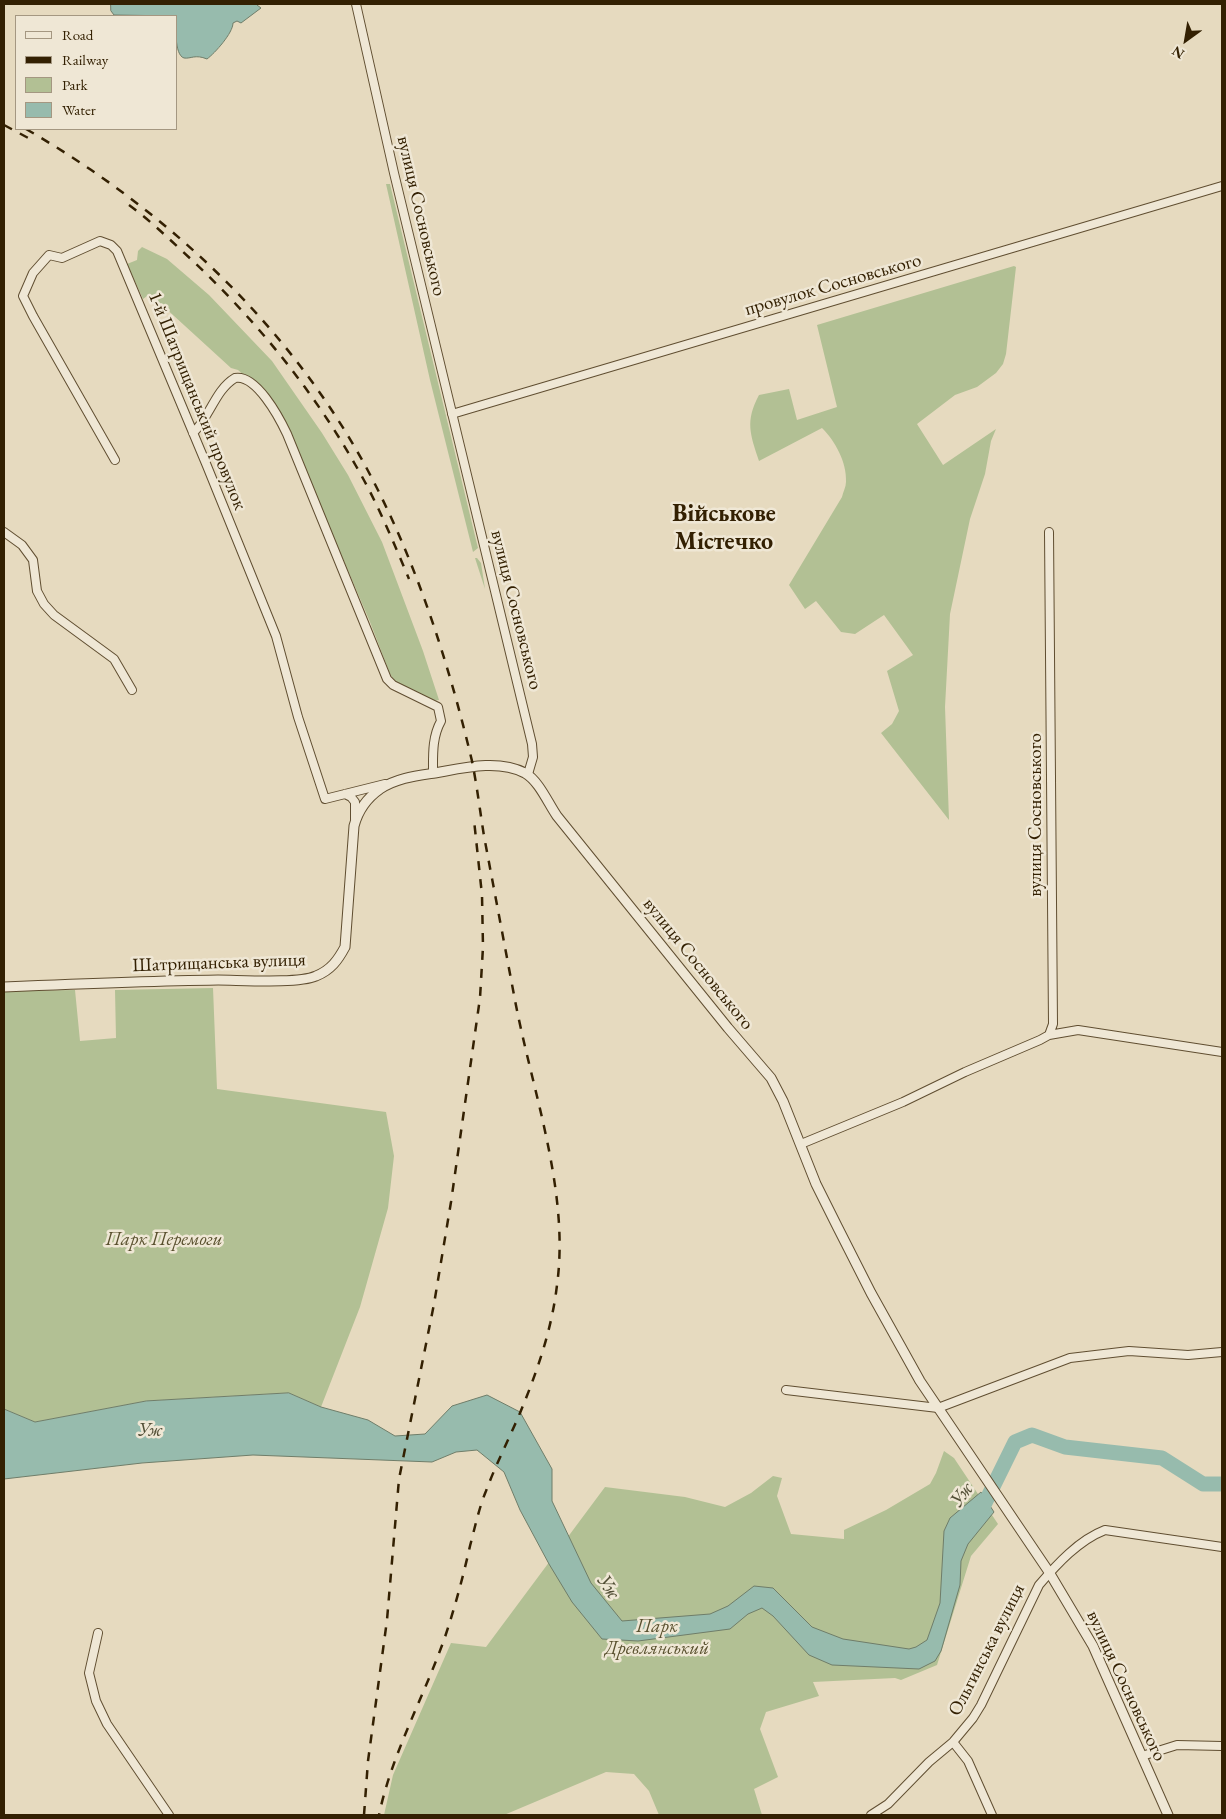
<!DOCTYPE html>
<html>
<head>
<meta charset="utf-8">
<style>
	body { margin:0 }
	#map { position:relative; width:1226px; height:1819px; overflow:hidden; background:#e6dabf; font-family:"EB Garamond",serif }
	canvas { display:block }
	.frame { position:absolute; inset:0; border:5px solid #332002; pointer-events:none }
	.legend { position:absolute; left:15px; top:15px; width:162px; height:115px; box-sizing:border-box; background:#efe7d5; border:1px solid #a49781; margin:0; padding:6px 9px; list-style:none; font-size:15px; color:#332002 }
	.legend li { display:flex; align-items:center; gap:10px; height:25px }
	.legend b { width:25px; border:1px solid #a49781 }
	.north { position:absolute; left:1161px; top:15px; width:50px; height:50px; -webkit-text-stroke:4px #efe7d5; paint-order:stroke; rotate:212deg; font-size:14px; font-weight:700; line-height:20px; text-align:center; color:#332002 }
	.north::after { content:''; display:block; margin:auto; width:18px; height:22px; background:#332002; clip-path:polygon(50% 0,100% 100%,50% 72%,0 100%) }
</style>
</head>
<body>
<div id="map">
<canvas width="1226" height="1819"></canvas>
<div class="frame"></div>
<ul class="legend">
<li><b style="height:6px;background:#efe7d5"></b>Road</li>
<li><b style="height:6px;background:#332002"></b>Railway</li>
<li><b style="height:14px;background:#b2c094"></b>Park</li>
<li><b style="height:14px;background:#97bbad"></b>Water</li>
</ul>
<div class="north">N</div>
</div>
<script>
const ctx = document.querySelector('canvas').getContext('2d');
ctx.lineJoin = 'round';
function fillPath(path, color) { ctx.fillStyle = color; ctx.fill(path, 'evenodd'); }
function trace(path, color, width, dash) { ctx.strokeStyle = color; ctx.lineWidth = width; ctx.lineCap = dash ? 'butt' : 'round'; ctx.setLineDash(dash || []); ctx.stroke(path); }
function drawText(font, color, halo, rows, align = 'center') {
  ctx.font = font + ' "EB Garamond",serif'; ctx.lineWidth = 5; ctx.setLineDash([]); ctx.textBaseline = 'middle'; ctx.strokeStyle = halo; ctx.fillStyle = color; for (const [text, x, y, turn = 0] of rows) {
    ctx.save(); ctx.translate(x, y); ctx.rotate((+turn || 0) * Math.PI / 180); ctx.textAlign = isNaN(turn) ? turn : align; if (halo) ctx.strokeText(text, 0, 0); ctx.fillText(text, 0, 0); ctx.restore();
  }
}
const green = new Path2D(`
	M 386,184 L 390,184 L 477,544 L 478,548 L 473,552 L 430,380 Z
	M 142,247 L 167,259 L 209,295 L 272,361 L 322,433 L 348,475 L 382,542 L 423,651 L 439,700 L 433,701 L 396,683 L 390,674 L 370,622 L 287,428 L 253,383 L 238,370 L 231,368 L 150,294 L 143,299 L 127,264 L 137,260 L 138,251 Z
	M 1014,266 L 1016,267 L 1006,354 L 1003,364 L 996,373 L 977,387 L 955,395 L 917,424 L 943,465 L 996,429 L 991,441 L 985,474 L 970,519 L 950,614 L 945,707 L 949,820 L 881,733 L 892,724 L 899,711 L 887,671 L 913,655 L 884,615 L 855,634 L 841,632 L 816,601 L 805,609 L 789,585 L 842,497 C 843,492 846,487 846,482 C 847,462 835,441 822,428 L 759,461 C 750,434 745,421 759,395 L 789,389 L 797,420 L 837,407 L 817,325 Z
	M 475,558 L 477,558 L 481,563 L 485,589 Z
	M 213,988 L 217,1089 L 386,1112 L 394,1156 L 388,1208 L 360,1307 L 321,1407 L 289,1393 L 146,1401 L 35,1422 L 4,1409 L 4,991 L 75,990 L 80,1041 L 116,1038 L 115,990 Z
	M 944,1451 L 954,1458 L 998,1524 L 971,1556 L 937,1665 L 901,1680 L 895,1678 L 813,1682 L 819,1696 L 766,1712 L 760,1729 L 778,1777 L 754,1789 L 762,1815 L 659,1815 L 649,1791 L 634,1774 L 606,1772 L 504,1815 L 384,1815 L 393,1775 L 451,1643 L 486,1647 L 605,1487 L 685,1497 L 725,1507 L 751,1493 L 773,1476 L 782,1478 L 777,1496 L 791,1534 L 844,1539 L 844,1530 L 886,1510 L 930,1484 L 936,1473 Z`);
const water = new Path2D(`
	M 111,4 L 257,4 L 257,5 L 261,8 L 241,23 L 237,21 L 233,23 C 233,33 215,53 207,59 C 195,54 191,59 184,58 C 174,55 176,25 176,16 L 114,15 L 111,11 Z
	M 289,1393 L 321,1407 L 368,1420 L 395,1436 L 425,1434 L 452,1406 L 487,1395 L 520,1412 L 552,1469 L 552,1501 L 591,1583 L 622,1621 L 710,1614 L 728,1606 L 754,1586 L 773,1588 L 812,1627 L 843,1639 L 909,1649 L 916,1647 L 927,1640 L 940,1603 L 944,1531 L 950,1518 L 981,1492 L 994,1512 L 968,1544 L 961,1561 L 960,1585 L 941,1651 L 935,1661 L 919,1669 L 832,1665 L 809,1655 L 773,1616 L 762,1608 L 748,1614 L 730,1629 L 638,1641 L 602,1639 L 572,1602 L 549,1564 L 520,1510 L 504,1472 L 477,1450 L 456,1452 L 432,1462 L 253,1455 L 142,1463 L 4,1479 L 4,1409 L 35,1422 L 146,1401 Z`);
const river = new Path2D(`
	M 973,1516 L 984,1505 L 1015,1442 L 1032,1435 L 1065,1447 L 1162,1458 L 1203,1484 L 1222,1484`);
const minor = new Path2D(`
	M 356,4 L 394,173 L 532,744 L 533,757 L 528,774
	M 452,414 L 1222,186
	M 193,433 C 210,417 215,390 235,378 C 256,374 279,417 287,434 L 387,679 L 393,685 L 438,707 L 441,721 C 432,737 433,755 433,773
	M 115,460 L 33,316 L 23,296 L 33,273 L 49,255 L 62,258 L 100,241 L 111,245 L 117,251 L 207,466 L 276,636 L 298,717 L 325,799 L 385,784
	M 4,532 L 22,545 L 33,560 L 37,591 L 44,604 L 54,615 L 114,659 L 132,690
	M 345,794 L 351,797 L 355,802 L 355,819
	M 1049,1035 L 1078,1030 L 1222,1052
	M 801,1144 L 903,1102 L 965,1072 L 1040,1040 L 1049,1035 L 1053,1024 L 1049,532
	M 786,1390 L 938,1408 L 1070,1358 L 1129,1351 L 1188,1355 L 1222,1352
	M 98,1633 L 89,1673 L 96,1701 L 107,1724 L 169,1815
	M 953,1742 L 968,1761 L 992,1815
	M 1142,1756 L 1177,1745 L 1222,1746
	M 871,1815 L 888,1804 L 929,1762 L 953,1742 L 973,1718 L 981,1705 L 1039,1585 C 1057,1564 1079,1540 1105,1530 L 1222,1547`);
const tertiary = new Path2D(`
	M 4,987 C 75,984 146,981 218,980 C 240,980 298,984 316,976 C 331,970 338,960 345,947 L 354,826 C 358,811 367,798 380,789 C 397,778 415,776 435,773 C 463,768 498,759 525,773 C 539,781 548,803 557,816 L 728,1028 L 771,1078 L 783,1101 L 816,1184 L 837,1226 L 871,1293 L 920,1381 L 1049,1572 L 1093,1646 L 1168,1815`);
const rail = new Path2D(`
	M 4,125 L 32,140
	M 26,129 C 166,210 288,324 366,467 C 415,558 448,660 472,761 C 477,786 480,811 484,836 C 494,889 504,942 514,995 C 531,1088 570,1190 557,1285 C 552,1329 537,1372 520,1413 C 509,1439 496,1464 486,1491 C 479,1508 475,1527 470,1546 C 463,1577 455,1607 445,1637 C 424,1697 392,1753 379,1815
	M 129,205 C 148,219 164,234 181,250 C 249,312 310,385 356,466 C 377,502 393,541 409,579
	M 364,1815 L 368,1761 L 387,1620 L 399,1479 L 434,1304 L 451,1202 L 480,998 L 483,947 L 482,895 L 474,820`);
const streetNames = [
	["вулиця Сосновського",421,216,77],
	["провулок Сосновського",833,285,-16],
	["1-й Шатрищанський провулок",197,401,68],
	["вулиця Сосновського",516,610,76],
	["вулиця Сосновського",1036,815,-90],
	["Шатрищанська вулиця",219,963,-2],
	["вулиця Сосновського",698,964,51],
	["Ольгинська вулиця",987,1650,-63],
	["вулиця Сосновського",1126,1686,65]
];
const parkNames = [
	["Парк Перемоги",164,1240],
	["Парк",657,1627],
	["Древлянський",657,1649]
];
const waterNames = [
	["Уж",150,1431],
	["Уж",962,1495,-53],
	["Уж",608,1587,57]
];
const districtNames = [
	["Військове",724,514],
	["Містечко",724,542]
];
fillPath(green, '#b2c094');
fillPath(water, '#97bbad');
trace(water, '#6f7d69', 1);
trace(river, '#97bbad', 15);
trace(minor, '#604e31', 10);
trace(tertiary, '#604e31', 11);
trace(minor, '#efe7d5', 8);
trace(tertiary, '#efe7d5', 9);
trace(rail, '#332002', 2.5, [9, 9]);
drawText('19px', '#332002', '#efe7d5', streetNames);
drawText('italic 19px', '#59502e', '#efe7d5', parkNames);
drawText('italic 20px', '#514e35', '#efe7d5', waterNames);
drawText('bold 24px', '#332002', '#efe7d5', districtNames);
</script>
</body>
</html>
